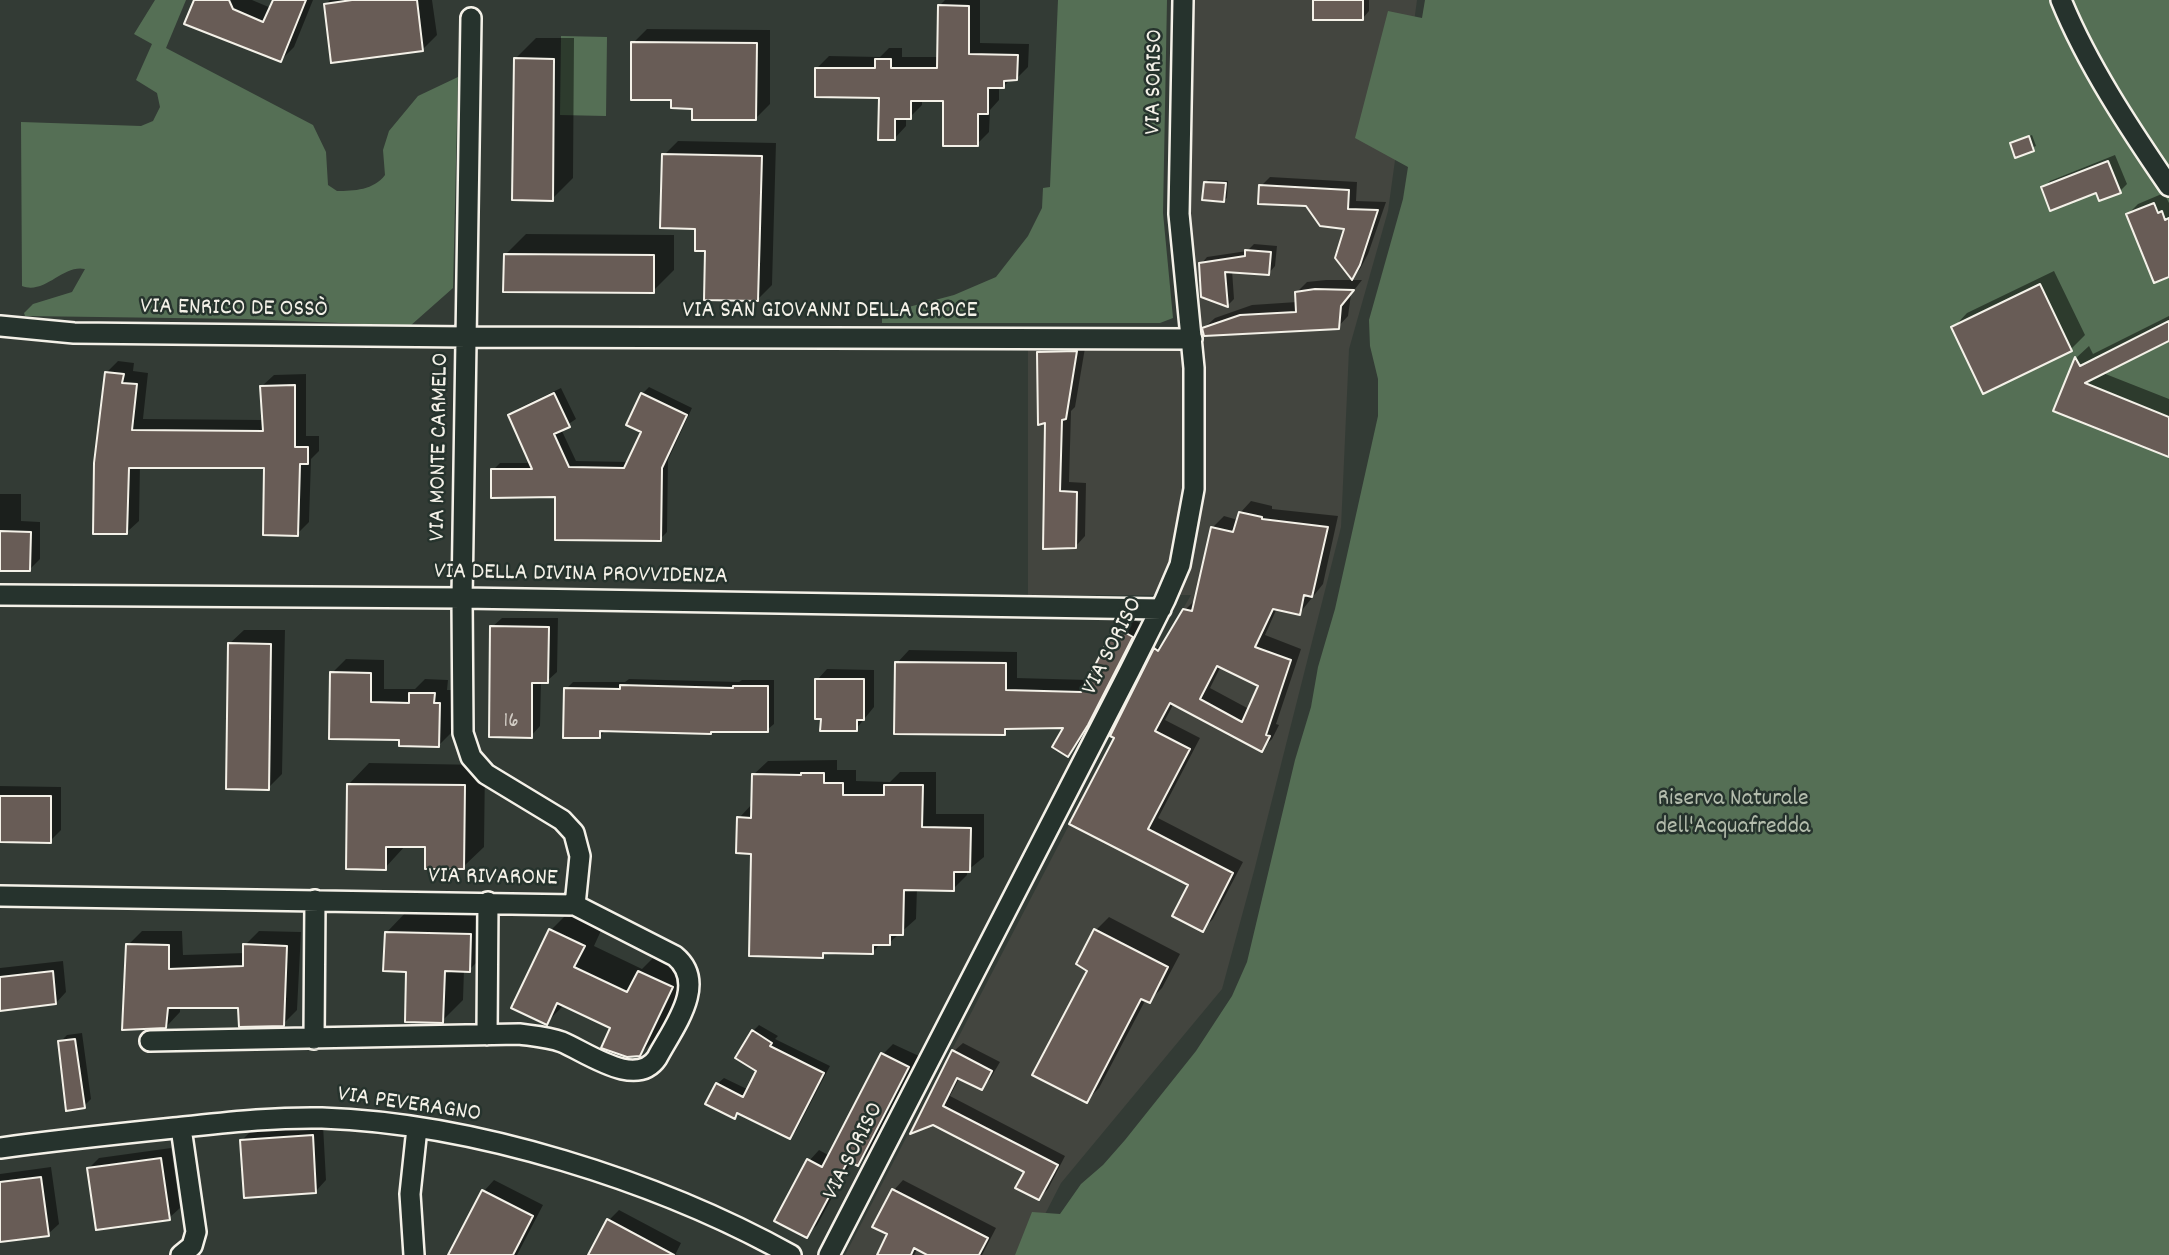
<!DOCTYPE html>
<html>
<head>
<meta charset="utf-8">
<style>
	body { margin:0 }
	canvas { display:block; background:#333b35 }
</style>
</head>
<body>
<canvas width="2169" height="1255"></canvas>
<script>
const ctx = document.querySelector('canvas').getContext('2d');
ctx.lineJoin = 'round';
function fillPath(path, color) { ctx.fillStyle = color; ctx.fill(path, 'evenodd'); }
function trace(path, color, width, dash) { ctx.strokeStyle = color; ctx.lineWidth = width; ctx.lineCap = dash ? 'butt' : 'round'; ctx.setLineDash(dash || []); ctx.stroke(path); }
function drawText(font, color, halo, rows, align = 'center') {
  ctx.font = font + ' Dekko,sans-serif'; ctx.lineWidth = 5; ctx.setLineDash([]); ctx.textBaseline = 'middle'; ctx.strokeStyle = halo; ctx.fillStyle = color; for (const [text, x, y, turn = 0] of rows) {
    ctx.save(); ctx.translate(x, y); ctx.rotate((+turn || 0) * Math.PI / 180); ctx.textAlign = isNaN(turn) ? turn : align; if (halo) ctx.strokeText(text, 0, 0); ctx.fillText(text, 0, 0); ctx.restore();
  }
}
const built = new Path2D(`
	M 1183,0 L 1417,0 L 1388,211 L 1349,349 L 1341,527 L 1254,871 L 1222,989 L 1061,1183 L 1024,1255 L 845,1255 L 1168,635 L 1191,595 L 1028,595 L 1028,338 L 1192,338 Z`);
const green = new Path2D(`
	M 155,0 L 186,0 L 166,48 L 313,125 L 326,152 L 328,185 L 337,191 C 354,191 374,190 385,175 L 383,150 L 389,131 L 418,96 L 458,77 L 453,288 L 410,326 L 247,319 L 25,316 L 24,313 L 33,304 L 72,292 L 85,269 C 63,264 45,295 22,286 L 21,122 L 141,126 L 153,121 L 160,107 L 157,93 L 136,80 L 152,44 L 134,34 Z
	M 1058,0 L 1167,0 L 1163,213 L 1173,318 L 1160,323 L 882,323 L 882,314 L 954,295 L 996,277 L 1028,236 L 1042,208 L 1043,188 L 1050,187 Z
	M 1425,0 L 2169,0 L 2169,1255 L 1015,1255 L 1032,1212 L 1060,1214 L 1081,1184 L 1103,1165 L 1125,1140 L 1196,1051 L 1232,996 L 1247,962 L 1295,760 L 1311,707 L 1318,667 L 1335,609 L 1378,416 L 1378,379 L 1370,346 L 1369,320 L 1403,199 L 1408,167 L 1355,138 L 1388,11 L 1422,18 Z
	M 561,36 L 607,37 L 606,116 L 560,115 Z`);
const shadow = new Path2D(`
	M 196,0 L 252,0 L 271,8 L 274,0 L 313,0 L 294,47 L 281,60 Z
	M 330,0 L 432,0 L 437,35 L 422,50 L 326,4 Z
	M 945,0 L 980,0 L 980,43 L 1029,44 L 1028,67 L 1016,79 L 1011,79 L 1003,87 L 999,87 L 999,100 L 990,110 L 989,132 L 977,144 L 945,99 L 922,99 L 922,105 L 910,117 L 906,117 L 906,126 L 895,138 L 881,96 L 817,68 L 829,56 L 880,57 L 889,48 L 902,48 L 902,57 L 939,57 L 939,6 Z
	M 1315,0 L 1369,0 L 1369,11 L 1363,18 Z
	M 647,29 L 770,30 L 770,104 L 756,118 L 694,107 L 633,43 Z
	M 536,38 L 574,38 L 573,178 L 552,199 L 515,59 Z
	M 2032,135 L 2036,146 L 2016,155 L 2012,144 Z
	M 678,141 L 776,143 L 772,285 L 758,299 L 707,249 L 664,155 Z
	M 2115,155 L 2127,184 L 2120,191 L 2043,188 L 2050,181 Z
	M 1270,177 L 1357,182 L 1356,201 L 1386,202 L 1368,254 L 1360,269 L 1352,278 L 1346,228 L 1307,204 L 1261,186 Z
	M 1208,180 L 1228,181 L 1227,198 L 1224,200 L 1205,183 Z
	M 2164,193 L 2169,203 L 2169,275 L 2128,214 L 2138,204 Z
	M 526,234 L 674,235 L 674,270 L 653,291 L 505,255 Z
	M 1254,244 L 1277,246 L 1275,266 L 1269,273 L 1232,270 L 1234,299 L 1228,305 L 1201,264 L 1207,257 L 1247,251 Z
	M 2054,271 L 2085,335 L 2071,349 L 1953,328 L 1967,313 Z
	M 1326,280 L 1362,280 L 1351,294 L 1348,316 L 1338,327 L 1204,328 L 1215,318 L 1252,305 L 1297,302 L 1296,293 L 1307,282 Z
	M 2169,316 L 2169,339 L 2103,373 L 2169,399 L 2169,455 L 2055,410 L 2076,358 L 2089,346 L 2093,354 Z
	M 1086,342 L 1075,407 L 1071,411 L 1069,482 L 1086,483 L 1085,536 L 1076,546 L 1045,547 L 1046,421 L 1039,352 L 1049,343 Z
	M 118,361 L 134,363 L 133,371 L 148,373 L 143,419 L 264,420 L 262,386 L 274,375 L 306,374 L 306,436 L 319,436 L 319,451 L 311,459 L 309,522 L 297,534 L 265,466 L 140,466 L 139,521 L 127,532 L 106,373 Z
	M 649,387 L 692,408 L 668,460 L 667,532 L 660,539 L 493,470 L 500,463 L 531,463 L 510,415 L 517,409 L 561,388 L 576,419 L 561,429 L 576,461 L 629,462 L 644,431 L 642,394 Z
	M 0,494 L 21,494 L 21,521 L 40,522 L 40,559 L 29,570 L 0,534 Z
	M 1251,501 L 1272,506 L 1272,509 L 1338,516 L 1323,584 L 1299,614 L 1277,608 L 1265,635 L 1301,649 L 1276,724 L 1279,725 L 1272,739 L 1261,750 L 1174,703 L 1165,720 L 1200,738 L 1158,818 L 1243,862 L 1213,919 L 1202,930 L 1191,884 L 1072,823 L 1116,737 L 1156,649 L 1167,638 L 1185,610 L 1197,598 L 1213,527 L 1224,516 L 1238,520 L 1240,513 ZM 1221,666 L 1260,685 L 1249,709 L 1210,688 Z
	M 1128,617 L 1144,625 L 1100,711 L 1080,742 L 1068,754 L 1067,726 L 1011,727 L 1004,733 L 897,663 L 909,650 L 1017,652 L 1017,678 L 1089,680 L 1116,629 Z
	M 502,618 L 558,618 L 557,672 L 547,681 L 541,681 L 540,726 L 531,736 L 492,627 Z
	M 244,630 L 285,630 L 282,774 L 268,788 L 229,644 Z
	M 346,659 L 384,660 L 384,689 L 415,689 L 425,679 L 448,680 L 447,690 L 453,690 L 452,732 L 438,746 L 401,738 L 332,673 Z
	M 827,669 L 874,670 L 874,707 L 856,729 L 817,680 Z
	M 629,679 L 739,682 L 742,680 L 774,680 L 774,724 L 767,730 L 607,729 L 600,736 L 566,689 L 573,682 L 625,682 Z
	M 837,760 L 837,770 L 856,770 L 856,781 L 890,782 L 900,772 L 936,772 L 936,814 L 984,814 L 984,857 L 967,871 L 967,875 L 953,889 L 917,888 L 916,919 L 889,943 L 881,943 L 872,953 L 827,952 L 822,956 L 752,852 L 739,818 L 753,803 L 753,775 L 768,761 Z
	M 369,763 L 485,765 L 484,847 L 463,867 L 427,846 L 406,845 L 385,868 L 349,784 Z
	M 0,786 L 61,787 L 61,830 L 50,841 L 0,840 Z
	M 572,909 L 604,924 L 594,946 L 642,969 L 660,951 L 693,966 L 661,1033 L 639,1055 L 613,1027 L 564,1005 L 546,1023 L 551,930 Z
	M 407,911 L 491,914 L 490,949 L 469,970 L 464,970 L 463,1000 L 442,1021 L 408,970 L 387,932 Z
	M 1109,917 L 1180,954 L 1162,988 L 1149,1001 L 1146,999 L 1099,1088 L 1086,1101 L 1096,930 Z
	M 142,931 L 182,931 L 183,955 L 245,953 L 245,945 L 259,931 L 301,932 L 297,1010 L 283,1024 L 240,1006 L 180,1006 L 180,1012 L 166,1027 L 128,945 Z
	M 63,961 L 66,992 L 56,1003 L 0,1009 L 0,968 Z
	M 759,1025 L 778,1036 L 775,1039 L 830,1066 L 796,1131 L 790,1137 L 739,1112 L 734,1117 L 717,1084 L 724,1078 L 749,1090 L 758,1070 L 753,1031 Z
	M 82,1033 L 91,1099 L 84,1106 L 60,1042 L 67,1035 Z
	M 963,1043 L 1000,1062 L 990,1079 L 982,1088 L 960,1077 L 950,1096 L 1065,1156 L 1048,1189 L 1039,1198 L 1026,1171 L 933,1123 L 954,1051 Z
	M 893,1044 L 919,1056 L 868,1153 L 858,1164 L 852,1161 L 817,1225 L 806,1236 L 809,1161 L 819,1150 L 830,1156 L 883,1054 Z
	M 323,1125 L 326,1180 L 316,1191 L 242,1140 L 252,1130 Z
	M 171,1148 L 180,1208 L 169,1218 L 89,1168 L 99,1158 Z
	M 51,1167 L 59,1224 L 48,1234 L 0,1241 L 0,1174 Z
	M 494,1180 L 543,1205 L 517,1255 L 459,1255 L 452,1251 L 484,1191 Z
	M 903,1180 L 996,1228 L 982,1255 L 931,1255 L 918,1248 L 914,1255 L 879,1255 L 890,1234 L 875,1226 L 894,1190 Z
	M 619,1210 L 681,1243 L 675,1255 L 590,1255 L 609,1220 Z`);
const building = new Path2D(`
	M 194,0 L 229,0 L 233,9 L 263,22 L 273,0 L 306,0 L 281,62 L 184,24 Z
	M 352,0 L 417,0 L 423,51 L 331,63 L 324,4 Z
	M 1313,0 L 1363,0 L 1363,20 L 1313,20 Z
	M 938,5 L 969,6 L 969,54 L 1018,55 L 1017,80 L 1004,81 L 1004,88 L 988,88 L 988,114 L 978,114 L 978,146 L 943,146 L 943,101 L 911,101 L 911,119 L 895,119 L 895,140 L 878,140 L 879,98 L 815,97 L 815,68 L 875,68 L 875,59 L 891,59 L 891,68 L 937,68 Z
	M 631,42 L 757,43 L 756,120 L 692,120 L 692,109 L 671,108 L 671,100 L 631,100 Z
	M 514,58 L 554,59 L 553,201 L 512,200 Z
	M 2029,136 L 2034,151 L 2015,158 L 2010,143 Z
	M 662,154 L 762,156 L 758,301 L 704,300 L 705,251 L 695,251 L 695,229 L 660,228 Z
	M 2108,161 L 2121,193 L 2099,201 L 2096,193 L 2050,211 L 2041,187 Z
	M 1204,182 L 1226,183 L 1224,202 L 1202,200 Z
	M 1259,185 L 1349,190 L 1348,209 L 1378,210 L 1360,265 L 1352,280 L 1335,258 L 1344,229 L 1320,226 L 1306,206 L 1258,204 Z
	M 2154,203 L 2158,213 L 2162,211 L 2165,220 L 2169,218 L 2169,277 L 2154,283 L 2126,214 Z
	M 1245,250 L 1271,252 L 1269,275 L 1225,272 L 1228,307 L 1201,297 L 1199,263 L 1245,256 Z
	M 504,254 L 654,255 L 654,293 L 503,292 Z
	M 2040,284 L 2072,351 L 1983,394 L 1951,327 Z
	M 1315,289 L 1354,290 L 1341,306 L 1339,329 L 1204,336 L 1202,328 L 1240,315 L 1296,312 L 1295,292 Z
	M 2169,321 L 2169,341 L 2085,383 L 2169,417 L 2169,457 L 2053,411 L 2075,357 L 2080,366 Z
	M 1077,351 L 1066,419 L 1062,420 L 1060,491 L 1077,492 L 1076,548 L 1043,549 L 1045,423 L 1038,425 L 1037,352 Z
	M 105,372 L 124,374 L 122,383 L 137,384 L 132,430 L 263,431 L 260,386 L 295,385 L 295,447 L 308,447 L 308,464 L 300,464 L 298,536 L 263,535 L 264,468 L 129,468 L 127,534 L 93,534 L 94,463 Z
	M 554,393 L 570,427 L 554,434 L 569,467 L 624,468 L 641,432 L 626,425 L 641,393 L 687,415 L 662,468 L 661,541 L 555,540 L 555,497 L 491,498 L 491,469 L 532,469 L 508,415 Z
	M 1239,512 L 1262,517 L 1262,519 L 1328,527 L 1312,597 L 1304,595 L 1300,615 L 1273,609 L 1255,647 L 1291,660 L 1266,735 L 1270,736 L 1262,752 L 1170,703 L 1155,731 L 1190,749 L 1148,829 L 1233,873 L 1203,932 L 1172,916 L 1188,885 L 1069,824 L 1114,738 L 1110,736 L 1154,648 L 1158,651 L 1183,609 L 1192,611 L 1211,527 L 1233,532 ZM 1217,666 L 1258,686 L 1242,722 L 1200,699 Z
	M 0,531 L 31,532 L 30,571 L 0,571 Z
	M 490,626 L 549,627 L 548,683 L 532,683 L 532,738 L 489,737 Z
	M 1115,627 L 1133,637 L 1088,725 L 1068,757 L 1052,747 L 1063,728 L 1005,729 L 1005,735 L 894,734 L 895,662 L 1006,663 L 1006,690 L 1081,692 Z
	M 228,643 L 271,644 L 269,790 L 226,789 Z
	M 330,672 L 371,673 L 371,702 L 409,703 L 409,693 L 435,693 L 434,703 L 440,703 L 439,747 L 399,746 L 399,740 L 329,739 Z
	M 815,679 L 864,679 L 864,720 L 857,720 L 857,731 L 820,731 L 821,719 L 815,719 Z
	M 620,685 L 733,688 L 733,686 L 768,686 L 768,732 L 711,732 L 711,734 L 600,731 L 600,738 L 563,738 L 564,688 L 620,689 Z
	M 801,773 L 824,773 L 824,783 L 843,783 L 843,795 L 884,795 L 884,785 L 923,785 L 922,827 L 971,828 L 970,872 L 954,872 L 954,891 L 904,890 L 903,935 L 890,935 L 890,945 L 873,945 L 873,954 L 823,953 L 823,958 L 749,956 L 751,854 L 736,853 L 737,817 L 751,818 L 752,774 L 801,775 Z
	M 347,784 L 465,785 L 464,869 L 425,869 L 425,847 L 386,847 L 386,870 L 346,869 Z
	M 0,796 L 51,796 L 51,843 L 0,842 Z
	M 549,929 L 585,946 L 574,967 L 627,992 L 638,971 L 673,987 L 640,1056 L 627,1057 L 601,1048 L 610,1028 L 557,1003 L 547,1025 L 511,1008 Z
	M 1094,929 L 1168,967 L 1150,1003 L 1141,999 L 1087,1103 L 1032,1075 L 1087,971 L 1076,964 Z
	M 385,932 L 471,934 L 470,972 L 445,971 L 443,1023 L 405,1022 L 406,972 L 383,971 Z
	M 126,944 L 169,945 L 169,969 L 243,966 L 243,944 L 287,946 L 284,1026 L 239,1027 L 238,1008 L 168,1008 L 166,1028 L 122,1030 Z
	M 53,971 L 56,1004 L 0,1011 L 0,977 Z
	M 752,1030 L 772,1043 L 770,1046 L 824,1073 L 790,1139 L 737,1113 L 735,1119 L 705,1104 L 716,1083 L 743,1097 L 756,1071 L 735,1058 Z
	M 75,1039 L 85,1108 L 66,1111 L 58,1041 Z
	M 952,1050 L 992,1071 L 982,1090 L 957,1078 L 943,1106 L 1058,1165 L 1039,1200 L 1015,1188 L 1024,1172 L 933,1125 L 910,1134 Z
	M 881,1053 L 909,1067 L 858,1166 L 848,1161 L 807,1238 L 774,1221 L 807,1159 L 822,1167 Z
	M 313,1135 L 316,1193 L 244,1198 L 240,1140 Z
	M 161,1158 L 170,1220 L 96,1230 L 87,1168 Z
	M 41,1177 L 49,1236 L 0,1242 L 0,1182 Z
	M 892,1189 L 988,1238 L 979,1255 L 927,1255 L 914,1248 L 911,1255 L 877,1255 L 887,1234 L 872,1227 Z
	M 482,1190 L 533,1216 L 513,1255 L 448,1255 Z
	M 607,1219 L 674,1255 L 588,1255 Z`);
const minor = new Path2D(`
	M 2061,0 C 2087,64 2130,129 2169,186
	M 471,18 L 462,598 L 463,733 L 471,757 L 486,774 L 562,820 L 574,833 L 580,856 L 575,905
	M 0,326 L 74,333 L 467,337 L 1192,339
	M 0,595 L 462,598 L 1161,609
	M 0,896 L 575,905 L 675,956 C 709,984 672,1029 657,1058 C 636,1089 588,1053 562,1042 C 548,1037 533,1036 519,1034 L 150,1041
	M 487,1035 L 488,902
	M 314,1039 L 315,900
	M 181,1128 L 196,1232 L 192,1246 L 181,1255
	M 0,1148 C 58,1140 116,1134 174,1128 C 223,1123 272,1117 322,1118 C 474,1123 658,1181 791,1255
	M 414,1255 L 410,1194 L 417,1128
	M 829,1255 L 1130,670 L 1165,600 L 1180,565 L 1194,489 L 1194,368 L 1179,214 L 1183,0`);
const numberNames = [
	["16",511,723]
];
const streetNames = [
	["VIA SORISO",1156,82,-89],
	["VIA ENRICO DE OSSÒ",234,310,1],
	["VIA SAN GIOVANNI DELLA CROCE",830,313],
	["VIA MONTE CARMELO",441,447,-89],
	["VIA DELLA DIVINA PROVVIDENZA",581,576,1],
	["VIA SORISO",1114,647,-63],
	["VIA RIVARONE",493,879,1],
	["VIA PEVERAGNO",409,1106,8],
	["VIA SORISO",855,1152,-63]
];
const parkNames = [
	["Riserva Naturale",1733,801],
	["dell'Acquafredda",1733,829]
];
fillPath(built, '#43453f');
fillPath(green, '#556f55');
fillPath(shadow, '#0007');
fillPath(building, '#685c56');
trace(building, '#f4f1e8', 2);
trace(minor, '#f4f1e8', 24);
trace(minor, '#26332d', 19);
drawText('21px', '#d1ccc4', null, numberNames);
drawText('24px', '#f4f1e8', '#26332d', streetNames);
drawText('24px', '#b4bdad', '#26332d', parkNames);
</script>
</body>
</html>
